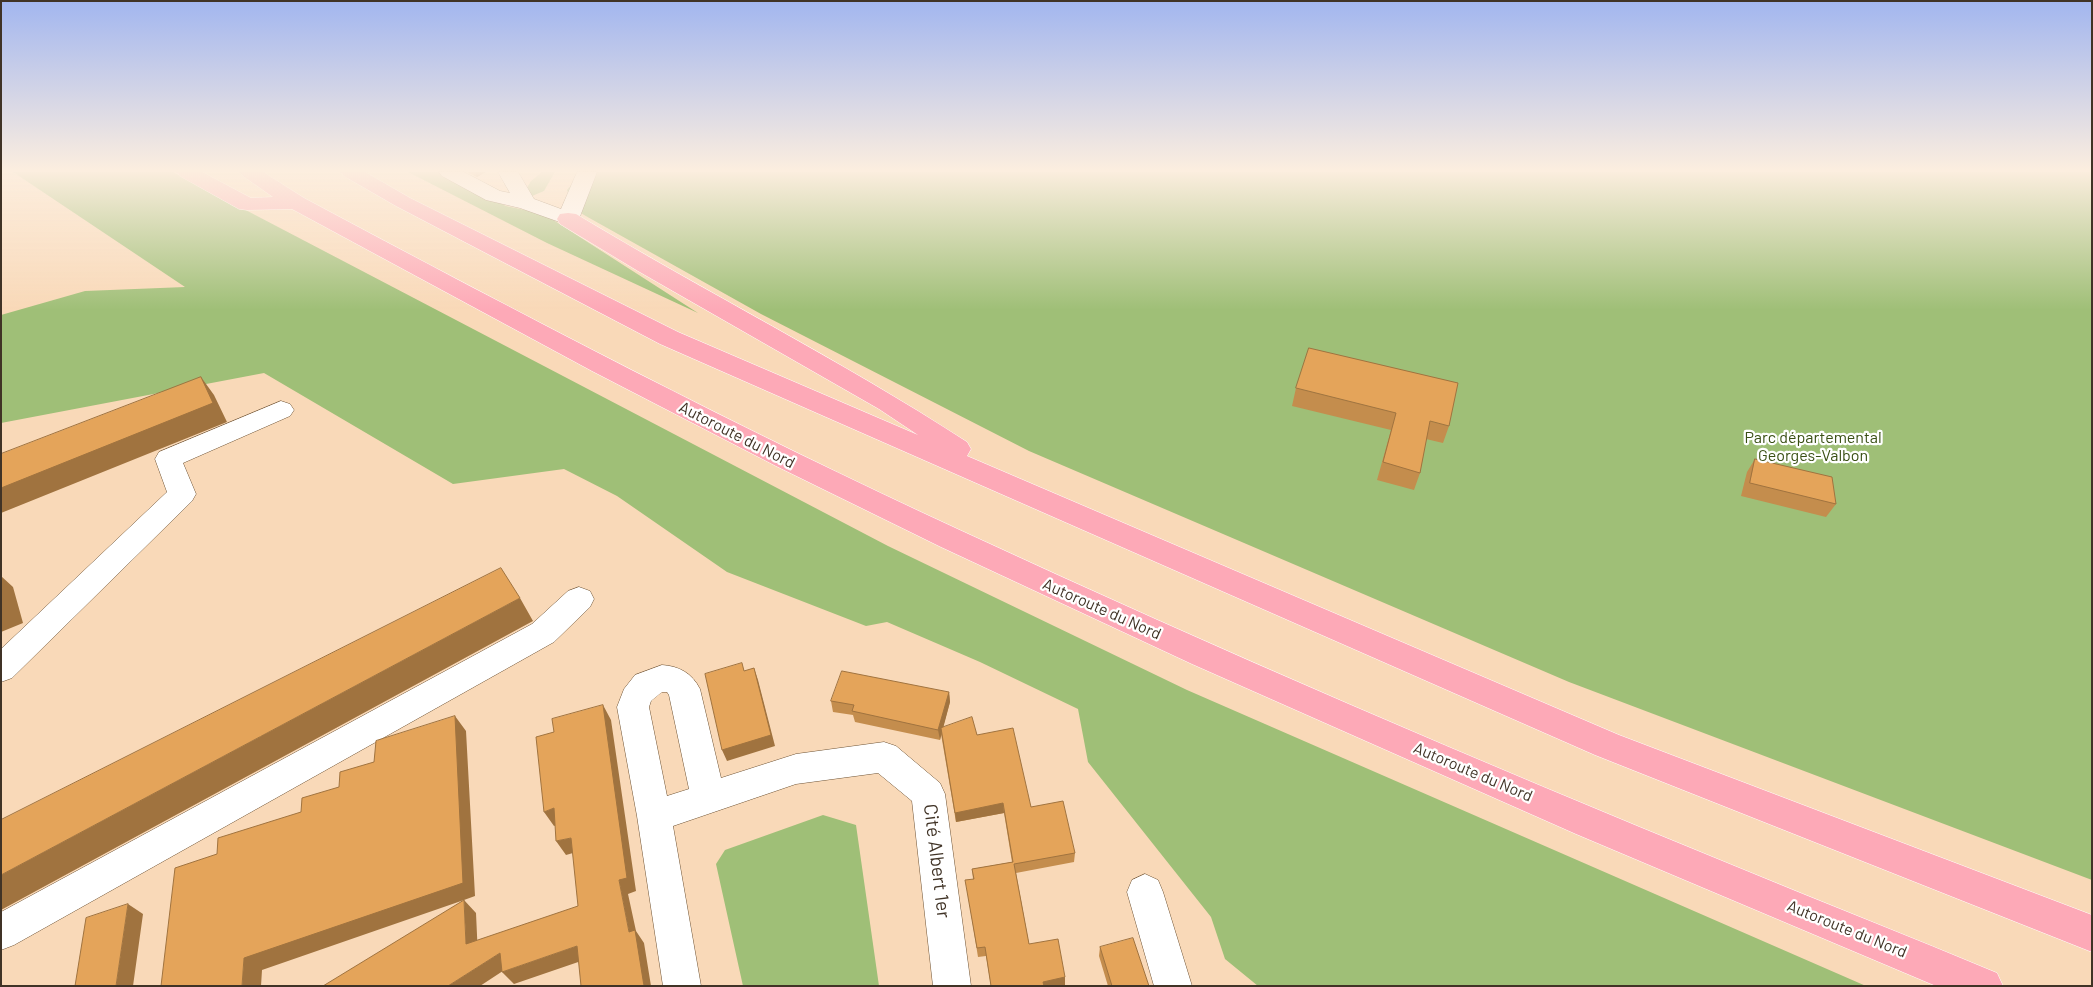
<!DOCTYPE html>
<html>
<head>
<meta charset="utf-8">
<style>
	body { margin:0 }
	#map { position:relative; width:2093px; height:987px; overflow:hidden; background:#f9d9b8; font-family:Barlow,sans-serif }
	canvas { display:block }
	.frame { position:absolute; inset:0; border:2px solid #403326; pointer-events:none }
</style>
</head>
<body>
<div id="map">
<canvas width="2093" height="987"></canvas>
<div class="frame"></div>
</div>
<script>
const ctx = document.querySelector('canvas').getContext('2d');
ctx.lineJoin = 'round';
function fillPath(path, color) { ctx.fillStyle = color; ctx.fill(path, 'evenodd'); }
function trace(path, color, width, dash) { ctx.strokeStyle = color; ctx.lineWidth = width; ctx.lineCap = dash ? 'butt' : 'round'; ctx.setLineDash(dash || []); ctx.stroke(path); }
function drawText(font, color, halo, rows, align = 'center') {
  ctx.font = font + ' Barlow,sans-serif'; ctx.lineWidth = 4.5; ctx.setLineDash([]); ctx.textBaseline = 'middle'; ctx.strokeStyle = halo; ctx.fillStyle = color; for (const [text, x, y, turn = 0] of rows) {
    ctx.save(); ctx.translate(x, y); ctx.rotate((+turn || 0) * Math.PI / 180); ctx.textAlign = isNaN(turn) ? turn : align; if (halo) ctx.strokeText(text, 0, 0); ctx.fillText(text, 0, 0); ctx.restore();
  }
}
const green = new Path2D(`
	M 13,172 L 173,172 L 888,546 L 1187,690 L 1866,986 L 1258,986 L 1225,959 L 1211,917 L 1088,762 L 1078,709 L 980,662 L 887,622 L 866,626 L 727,572 L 617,496 L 564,469 L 453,484 L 264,373 L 1,423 L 1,315 L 85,291 L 185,287 Z
	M 408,172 L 440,172 L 506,206 L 544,214 L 698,313 L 547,243 Z
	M 542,172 L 555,172 L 544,191 L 532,196 L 525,191 L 531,181 Z
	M 582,172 L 2092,172 L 2092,880 L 1569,682 L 1029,451 L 761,314 L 584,215 L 572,206 L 567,190 Z
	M 823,815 L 856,825 L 879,986 L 743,986 L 716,864 L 725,850 Z`);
const minor = new Path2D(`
	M 439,172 L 464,172 L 500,191 L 510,193 L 498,172 L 518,172 L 534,199 L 561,209 L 577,172 L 597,172 L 579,219 L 576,224 L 568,225 L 520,208 L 486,200 L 442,176 Z
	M 281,401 L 290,404 L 294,410 L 290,416 L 183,463 L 196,494 L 192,501 L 12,678 L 1,682 L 1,649 L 167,492 L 155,459 L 159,452 Z
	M 579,587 L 590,591 L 594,599 L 590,607 L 554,642 L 14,945 L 1,950 L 1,912 L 532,624 L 568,591 Z
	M 662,665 C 679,666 692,673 700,689 L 721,778 L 796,754 L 884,742 L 896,746 L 940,783 L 945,794 L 971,986 L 933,986 L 912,801 L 878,773 L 796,784 L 673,826 L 701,986 L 663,986 L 637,816 L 617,707 L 624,689 L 635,675 ZM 662,692 L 667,692 L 669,695 L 689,789 L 667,796 L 649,707 L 651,701 Z
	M 1145,874 L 1158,880 L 1163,892 L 1192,986 L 1154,986 L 1127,892 L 1132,880 Z`);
const highway = new Path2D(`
	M 177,172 L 202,172 L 251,198 L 273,197 L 243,176 L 240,172 L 263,172 L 304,198 C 521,314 740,429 964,532 C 1219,650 1477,761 1737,867 C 1824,903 1911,937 1997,973 L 2003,986 L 1936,986 L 1576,834 L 1192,664 L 941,547 L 776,466 L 592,371 L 292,209 L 247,210 L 239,209 L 180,176 Z
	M 341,172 L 365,172 L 410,198 L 678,332 L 918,435 L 879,409 L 638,271 L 560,224 L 557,219 L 560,214 L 568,213 L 576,214 C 705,292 841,360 967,442 L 971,449 L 967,456 L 1619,735 L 2092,915 L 2092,952 L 1595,755 L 660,344 L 396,206 L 344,176 Z`);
const wall = new Path2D(`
	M 467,172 L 486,172 L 477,177 Z
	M 1296,388 L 1449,426 L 1443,443 L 1426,439 L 1420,473 L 1414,490 L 1377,480 L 1391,430 L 1292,406 Z
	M 1755,459 L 1836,504 L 1826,517 L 1741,496 L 1747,472 Z
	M 949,692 L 950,702 L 943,727 L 977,735 L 1031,807 L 1075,853 L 1074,862 L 1016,873 L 1029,944 L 1065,977 L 1065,985 L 1061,986 L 991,986 L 986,956 L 978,957 L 967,889 L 973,879 L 972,869 L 1012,862 L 1004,813 L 956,822 L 941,734 L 940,740 L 855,722 L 853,715 L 833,712 L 831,701 Z
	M 1100,947 L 1149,986 L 1108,986 L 1099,956 Z`);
const shadedWall = new Path2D(`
	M 475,172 L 486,172 L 477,177 Z
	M 201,377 L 214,395 L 227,422 L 1,513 L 1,488 Z
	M 1,576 L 13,587 L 23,623 L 1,632 Z
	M 520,598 L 533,621 L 1,910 L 1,875 Z
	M 754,668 L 758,680 L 775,746 L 727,761 L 722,750 Z
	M 949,692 L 950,702 L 940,740 L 938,730 Z
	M 603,705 L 611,720 L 636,891 L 628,894 L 636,931 L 644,943 L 651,986 L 644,986 L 629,932 L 619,880 Z
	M 455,716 L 466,731 L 475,896 L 464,900 L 476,913 L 478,957 L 466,944 L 464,900 L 262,970 L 261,986 L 242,986 L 244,958 Z
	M 1003,803 L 1004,813 L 956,822 L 955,813 Z
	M 554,808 L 563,823 L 554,826 L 544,812 Z
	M 571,838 L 580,851 L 566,855 L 556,841 Z
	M 128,904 L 143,914 L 133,986 L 116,986 Z
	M 577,946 L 587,959 L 514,984 L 502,972 Z
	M 500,953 L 512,965 L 480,986 L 448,986 Z
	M 1065,977 L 1065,985 L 1061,986 L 1043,986 L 1043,982 Z`);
const building = new Path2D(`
	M 1309,348 L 1458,383 L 1449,426 L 1430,421 L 1420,473 L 1383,462 L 1396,413 L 1296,388 Z
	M 201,377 L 213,403 L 1,488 L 1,454 Z
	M 1755,459 L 1832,477 L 1836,504 L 1750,483 Z
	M 501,568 L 520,598 L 1,875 L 1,820 Z
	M 742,663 L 744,671 L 754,668 L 771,735 L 722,750 L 705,674 Z
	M 842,671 L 949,692 L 938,730 L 852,711 L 854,705 L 831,701 Z
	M 603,705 L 627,878 L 619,880 L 629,932 L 635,930 L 644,986 L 581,986 L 577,946 L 502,972 L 500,953 L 448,986 L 323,986 L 464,900 L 466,944 L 578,906 L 571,838 L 556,841 L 554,808 L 544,812 L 536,737 L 554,732 L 552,719 Z
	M 455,716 L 463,883 L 244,958 L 242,986 L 161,986 L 175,868 L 217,854 L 218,838 L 301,812 L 302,798 L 339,787 L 340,772 L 374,762 L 376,741 Z
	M 972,717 L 977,735 L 1013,728 L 1031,807 L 1063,801 L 1075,853 L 1014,864 L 1029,944 L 1058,939 L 1065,977 L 1043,982 L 1044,986 L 991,986 L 985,947 L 977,948 L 965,880 L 974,879 L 972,869 L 1013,862 L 1003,803 L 955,813 L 941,728 Z
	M 128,904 L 116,986 L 75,986 L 86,918 Z
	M 1133,938 L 1149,986 L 1112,986 L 1100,947 Z`);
const streetNames = [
	["Autoroute du Nord",737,435,27],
	["Autoroute du Nord",1102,609,24],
	["Autoroute du Nord",1473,772,23],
	["Autoroute du Nord",1847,929,22]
];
const parkNames = [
	["Parc départemental",1813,438],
	["Georges-Valbon",1813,456]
];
const nearStreetnames = [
	["Cité Albert 1er",937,861,83]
];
fillPath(green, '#9fbf77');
trace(minor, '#6e5335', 1);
trace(highway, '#fff', 1);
fillPath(minor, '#fff');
fillPath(highway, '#fda9b7');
fillPath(wall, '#c48d4d');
fillPath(shadedWall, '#a0733f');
fillPath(building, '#e4a45a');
trace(building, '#a0733f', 1);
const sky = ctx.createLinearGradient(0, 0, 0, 310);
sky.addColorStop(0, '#a2b6ef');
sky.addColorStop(0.55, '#fceedf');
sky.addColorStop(1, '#fceedf00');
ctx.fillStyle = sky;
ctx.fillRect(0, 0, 2093, 310);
drawText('16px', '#403326', '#fff', streetNames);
drawText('16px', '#394f14', '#fff', parkNames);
drawText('19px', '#403326', '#fff', nearStreetnames);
</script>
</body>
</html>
